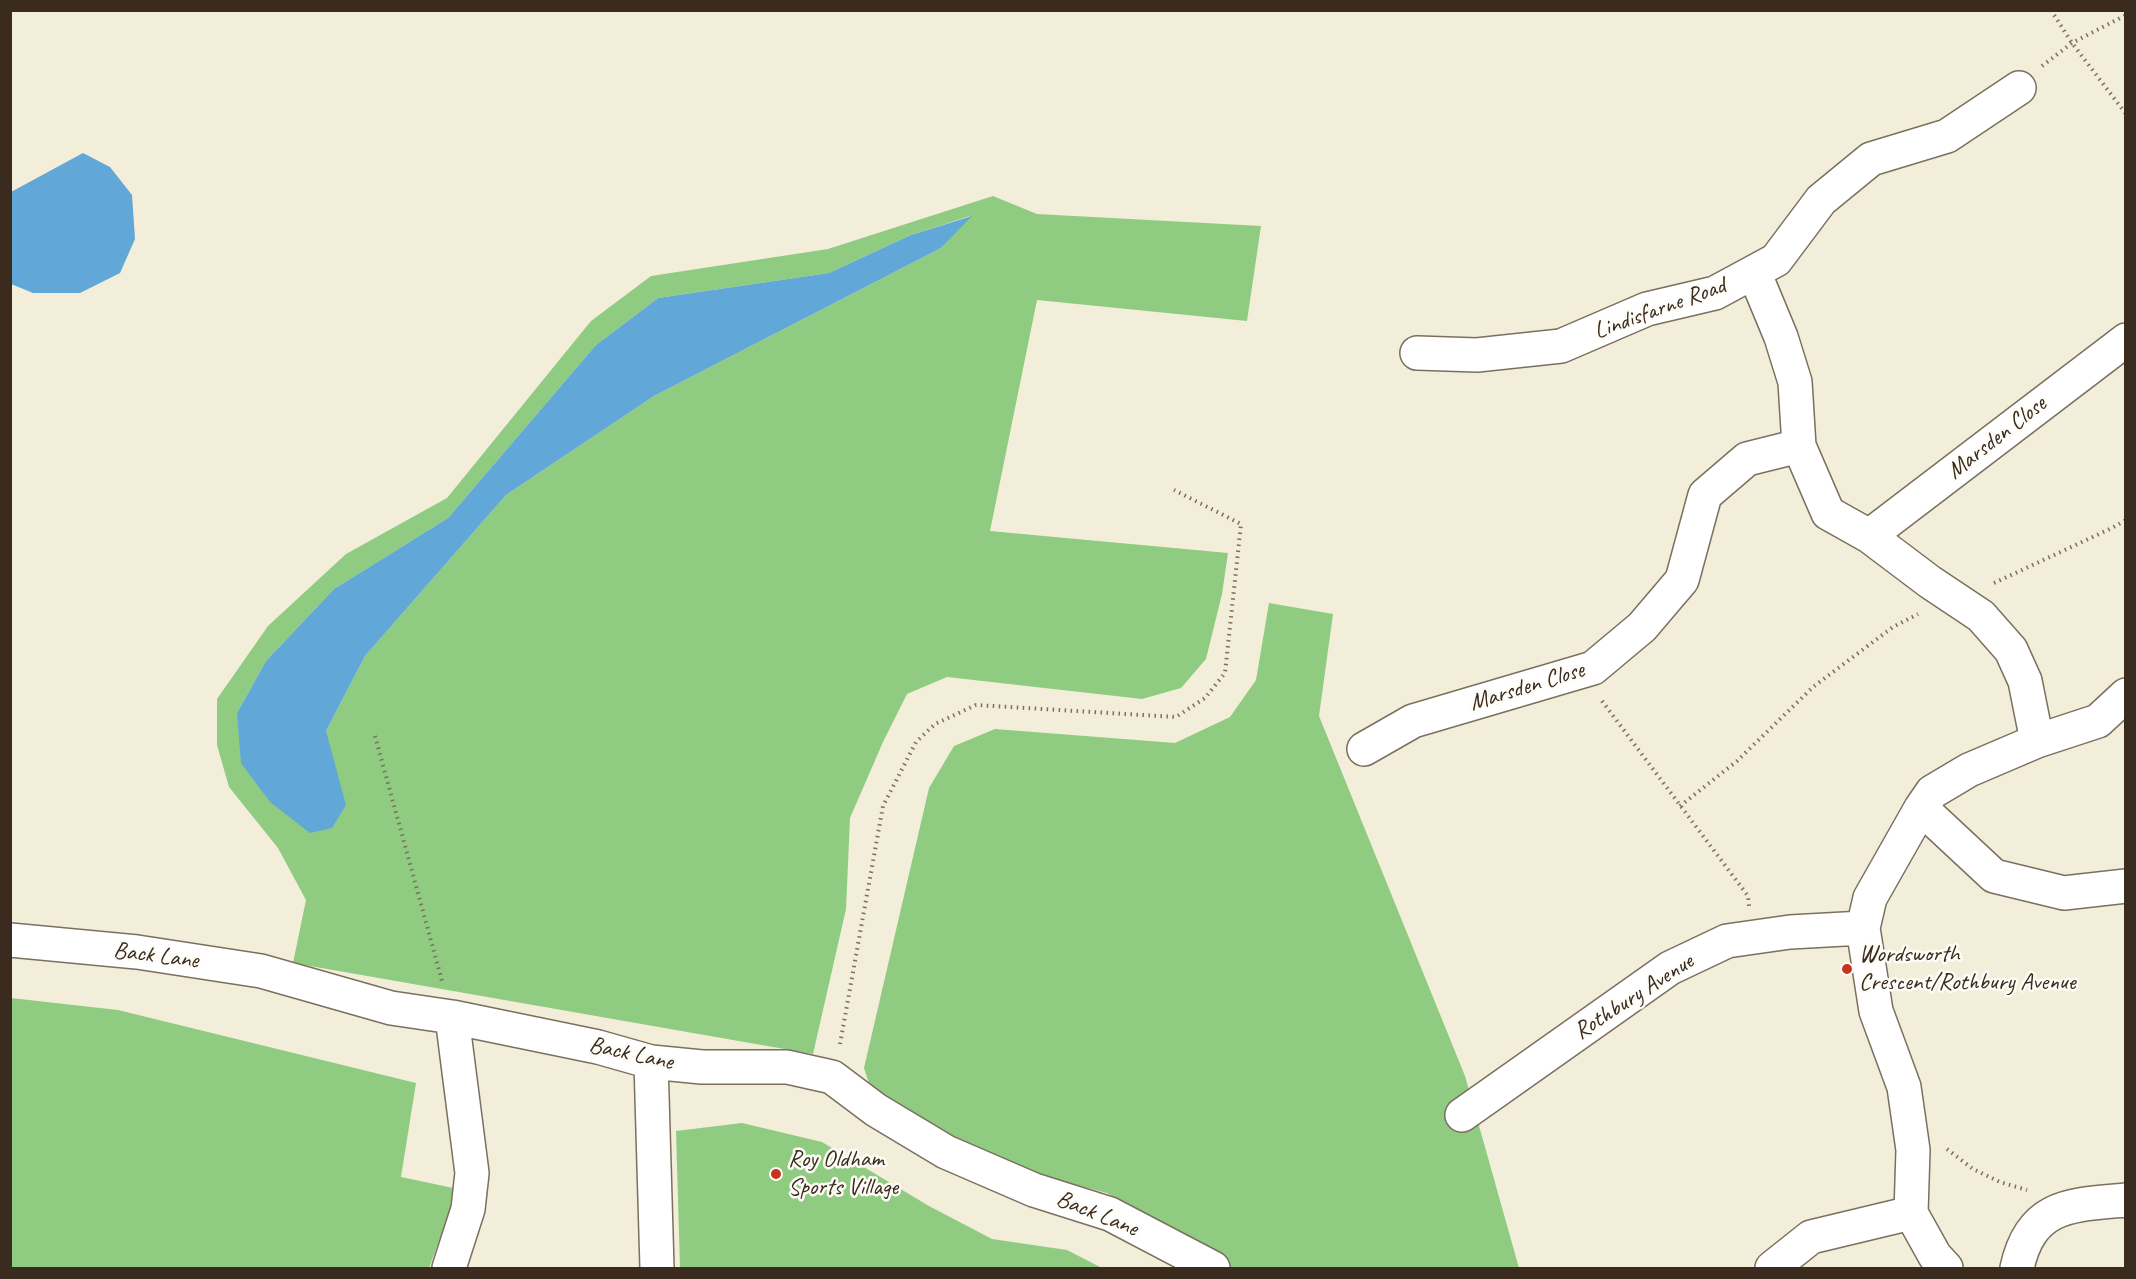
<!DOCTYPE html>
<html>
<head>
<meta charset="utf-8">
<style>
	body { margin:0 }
	#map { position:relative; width:2136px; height:1279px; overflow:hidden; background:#f2eed9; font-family:Caveat,sans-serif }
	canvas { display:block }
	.frame { position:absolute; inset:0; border:12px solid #3b2a1e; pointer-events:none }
</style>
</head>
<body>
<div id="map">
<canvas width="2136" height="1279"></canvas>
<div class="frame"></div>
</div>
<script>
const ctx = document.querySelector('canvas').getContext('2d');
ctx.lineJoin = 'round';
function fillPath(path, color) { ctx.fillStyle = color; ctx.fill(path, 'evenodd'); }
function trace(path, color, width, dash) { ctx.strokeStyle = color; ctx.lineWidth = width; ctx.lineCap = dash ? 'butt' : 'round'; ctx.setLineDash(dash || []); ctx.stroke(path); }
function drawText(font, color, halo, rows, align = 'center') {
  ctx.font = font + ' Caveat,sans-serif'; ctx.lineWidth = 5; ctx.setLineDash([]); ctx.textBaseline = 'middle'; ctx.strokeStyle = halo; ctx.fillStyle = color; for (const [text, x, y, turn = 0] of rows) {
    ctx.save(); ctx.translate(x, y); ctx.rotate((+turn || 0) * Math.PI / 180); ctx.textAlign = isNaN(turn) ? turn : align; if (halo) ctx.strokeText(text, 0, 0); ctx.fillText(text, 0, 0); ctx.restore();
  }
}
const green = new Path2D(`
	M 993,196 L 1037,214 L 1261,226 L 1247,321 L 1037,300 L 990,531 L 1228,553 L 1222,594 L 1206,659 L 1181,688 L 1142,699 L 947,677 L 907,694 L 883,742 L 850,818 L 846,909 L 813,1054 L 293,963 L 306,900 L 278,848 L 229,787 L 217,745 L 217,699 L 268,626 L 346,554 L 447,498 L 591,321 L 651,276 L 828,249 ZM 970,216 L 941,248 L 654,396 L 506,495 L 365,656 L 326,731 L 237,713 L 266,661 L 334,589 L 448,518 L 596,345 L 658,298 L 829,273 L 911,235 Z
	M 1269,603 L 1333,614 L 1319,716 L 1465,1076 L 1519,1268 L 1230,1268 L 1107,1193 L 1019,1170 L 952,1150 L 871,1090 L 864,1068 L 929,788 L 954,746 L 995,729 L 1175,743 L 1230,717 L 1256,680 Z
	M 11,998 L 118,1010 L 416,1083 L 401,1177 L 458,1189 L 429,1268 L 11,1268 Z
	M 742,1123 L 822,1142 L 929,1206 L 992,1239 L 1067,1250 L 1102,1268 L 680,1268 L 676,1131 Z`);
const water = new Path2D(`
	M 83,153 L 110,167 L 132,195 L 135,239 L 120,273 L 80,293 L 33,293 L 11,284 L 11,192 Z
	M 972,216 L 941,248 L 654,396 L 506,495 L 365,656 L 326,731 L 346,805 L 332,828 L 310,833 L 270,802 L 241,763 L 237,713 L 266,661 L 334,589 L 448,518 L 596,345 L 658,298 L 829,273 L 911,235 Z`);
const path = new Path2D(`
	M 2051,10 L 2072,43 L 2126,114
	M 2042,66 L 2072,43 L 2126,15
	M 1994,583 L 2112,528 L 2126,520
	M 1602,701 L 1748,896 L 1749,906
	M 375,736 L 442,981
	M 1680,806 L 1737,761 L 1813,687 L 1893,627 L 1918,614
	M 840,1044 L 883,806 L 916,742 L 935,724 L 976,705 L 1176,717 L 1205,698 L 1225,673 L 1241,524 L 1174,490
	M 1947,1149 L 1973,1169 L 2000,1182 L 2027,1190`);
const minor = new Path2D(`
	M 1754,272 L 1781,337 L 1795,382 L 1799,446 L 1828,513 L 1869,536 L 1930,582 L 1981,616 L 2011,650 L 2025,681 L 2037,741
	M 1417,353 L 1477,355 L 1561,346 L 1647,309 L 1715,293 L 1776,260 L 1821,200 L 1871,159 L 1947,136 L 2019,88
	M 1869,536 L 2126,340
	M 1364,749 L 1413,721 L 1593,668 L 1642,627 L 1682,580 L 1705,495 L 1747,459 L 1799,446
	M 1921,808 L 1994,876 L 2064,893 L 2126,886
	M 10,940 L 137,952 L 261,971 L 391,1008 L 452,1017 L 598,1047 L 651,1062 L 702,1067 L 787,1067 L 832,1077 L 876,1110 L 946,1152 L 1034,1190 L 1110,1214 L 1213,1268
	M 651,1062 L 657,1268
	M 1462,1115 L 1670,968 L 1727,941 L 1790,932 L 1863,928
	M 449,1268 L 468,1209 L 472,1173 L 452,1017
	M 1772,1268 L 1811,1237 L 1911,1213
	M 1946,1268 L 1935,1256 L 1911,1213 L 1913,1150 L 1904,1087 L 1876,1011 L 1863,928 L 1870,898 L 1921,808 L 1932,792 L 1969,770 L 2037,741 L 2098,721 L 2126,695
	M 2017,1268 C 2031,1204 2070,1205 2126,1200`);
const markers = [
	[1847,969,6,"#c8321e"],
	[776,1174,6,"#c8321e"]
];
const streetNames = [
	["Lindisfarne Road",1660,309,-20],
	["Marsden Close",1997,438,-38],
	["Marsden Close",1527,687,-17],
	["Back Lane",156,956,7],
	["Rothbury Avenue",1634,997,-33],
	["Back Lane",631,1054,12],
	["Back Lane",1097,1214,22]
];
const poiNames = [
	["Wordsworth",1859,955],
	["Crescent/Rothbury Avenue",1859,983],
	["Roy Oldham",788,1160],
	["Sports Village",788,1188]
];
fillPath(green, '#8fcc81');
fillPath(water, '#61a7d7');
trace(minor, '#7b6f5f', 36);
trace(path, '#7b6f5f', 4, [1.5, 4.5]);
trace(minor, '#fff', 33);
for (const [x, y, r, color] of markers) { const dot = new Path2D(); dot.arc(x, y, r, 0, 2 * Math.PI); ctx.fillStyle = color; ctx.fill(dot); trace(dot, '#fdfcf7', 2); }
drawText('24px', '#3b2a1e', '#fdfcf7', streetNames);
drawText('24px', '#3b2a1e', '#fdfcf7', poiNames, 'left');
</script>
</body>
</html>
